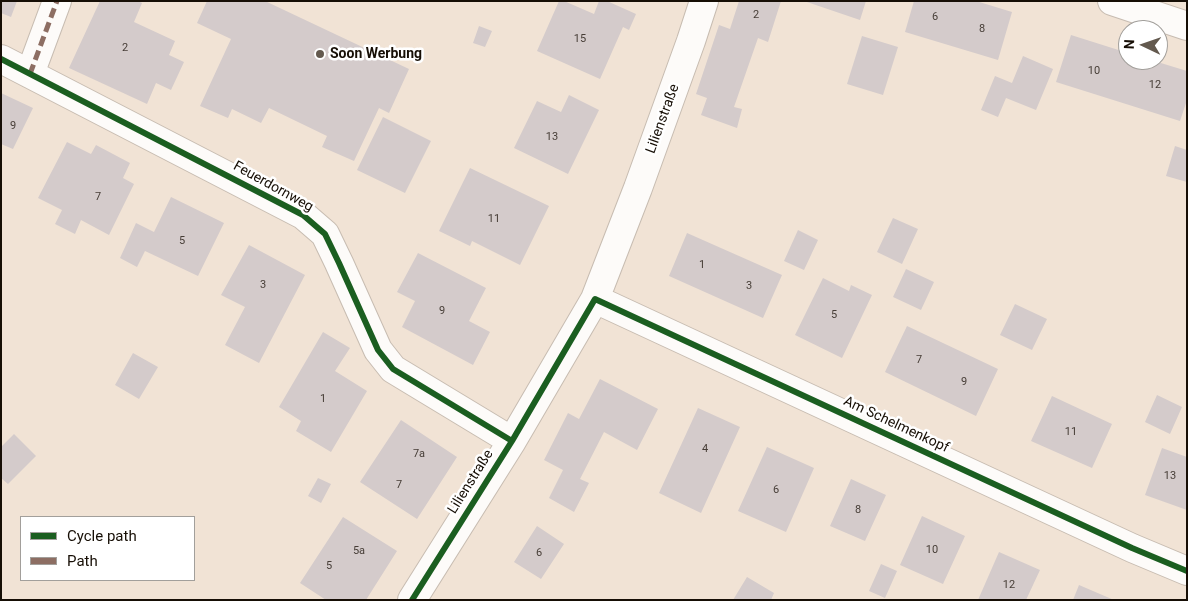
<!DOCTYPE html>
<html>
<head>
<meta charset="utf-8">
<style>
	body { margin:0 }
	#map { position:relative; width:1188px; height:601px; overflow:hidden; background:#f1e3d5; font-family:Roboto,sans-serif }
	canvas { display:block }
	.frame { position:absolute; inset:0; border:2px solid #160e05; pointer-events:none }
	.legend { position:absolute; left:20px; top:516px; width:175px; height:65px; box-sizing:border-box; background:#fff; border:1px solid #a29f9b; margin:0; padding:6px 9px; list-style:none; font-size:15px; color:#160e05 }
	.legend li { display:flex; align-items:center; gap:10px; height:25px }
	.legend b { width:25px; border:1px solid #a29f9b }
	.north { position:absolute; left:1118px; top:20px; width:50px; height:50px; box-sizing:border-box; background:#fff; border:1px solid #a29f9b; border-radius:50%; rotate:273deg; font-size:14px; font-weight:700; line-height:20px; text-align:center; color:#160e05 }
	.north::after { content:''; display:block; margin:auto; width:18px; height:22px; background:#63594e; clip-path:polygon(50% 0,100% 100%,50% 72%,0 100%) }
</style>
</head>
<body>
<div id="map">
<canvas width="1188" height="601"></canvas>
<div class="frame"></div>
<ul class="legend">
<li><b style="height:6px;background:#1b5e20"></b>Cycle path</li>
<li><b style="height:6px;background:#8d6e63"></b>Path</li>
</ul>
<div class="north">N</div>
</div>
<script>
const ctx = document.querySelector('canvas').getContext('2d');
ctx.lineJoin = 'round';
function fillPath(path, color) { ctx.fillStyle = color; ctx.fill(path, 'evenodd'); }
function trace(path, color, width, dash) { ctx.strokeStyle = color; ctx.lineWidth = width; ctx.lineCap = dash ? 'butt' : 'round'; ctx.setLineDash(dash || []); ctx.stroke(path); }
function drawText(font, color, halo, rows, align = 'center') {
  ctx.font = font + ' Roboto,sans-serif'; ctx.lineWidth = 5; ctx.setLineDash([]); ctx.textBaseline = 'middle'; ctx.strokeStyle = halo; ctx.fillStyle = color; for (const [text, x, y, turn = 0] of rows) {
    ctx.save(); ctx.translate(x, y); ctx.rotate((+turn || 0) * Math.PI / 180); ctx.textAlign = isNaN(turn) ? turn : align; if (halo) ctx.strokeText(text, 0, 0); ctx.fillText(text, 0, 0); ctx.restore();
  }
}
const building = new Path2D(`
	M 1,1 L 17,1 L 11,17 L 1,13 Z
	M 100,1 L 138,1 L 142,3 L 134,22 L 175,41 L 169,55 L 184,62 L 171,90 L 156,83 L 147,104 L 69,68 Z
	M 207,1 L 265,1 L 409,69 L 389,113 L 379,108 L 354,161 L 322,147 L 327,136 L 269,108 L 261,123 L 232,109 L 228,118 L 200,106 L 231,39 L 197,23 Z
	M 559,1 L 564,1 L 594,14 L 599,1 L 607,1 L 636,14 L 629,30 L 623,27 L 600,79 L 537,51 Z
	M 739,1 L 781,1 L 768,42 L 758,38 L 734,107 L 742,109 L 737,128 L 701,115 L 707,98 L 696,94 L 719,25 L 730,29 Z
	M 804,1 L 866,1 L 860,20 Z
	M 914,1 L 976,1 L 1012,12 L 998,60 L 905,32 Z
	M 479,26 L 492,31 L 485,47 L 473,43 Z
	M 1071,35 L 1128,53 L 1128,60 L 1151,60 L 1187,71 L 1187,100 L 1180,121 L 1056,82 Z
	M 862,36 L 898,47 L 883,95 L 847,84 Z
	M 1023,56 L 1053,69 L 1036,110 L 1006,98 L 998,117 L 981,110 L 995,76 L 1012,83 Z
	M 1,93 L 33,108 L 13,149 L 1,144 Z
	M 569,95 L 599,110 L 568,174 L 514,148 L 537,101 L 561,112 Z
	M 383,117 L 431,141 L 405,193 L 357,170 Z
	M 67,142 L 91,154 L 96,145 L 130,163 L 123,178 L 134,184 L 109,235 L 81,220 L 75,234 L 55,224 L 62,210 L 38,198 Z
	M 1175,146 L 1187,150 L 1187,182 L 1166,176 Z
	M 470,168 L 549,206 L 520,265 L 472,241 L 470,246 L 439,231 Z
	M 171,197 L 224,223 L 198,276 L 145,251 L 137,267 L 120,258 L 136,223 L 154,232 Z
	M 893,218 L 918,229 L 902,264 L 877,252 Z
	M 798,230 L 818,240 L 804,270 L 784,261 Z
	M 687,233 L 782,275 L 763,318 L 669,276 Z
	M 249,245 L 305,275 L 259,363 L 225,345 L 245,307 L 221,295 Z
	M 418,253 L 486,288 L 469,321 L 490,332 L 473,365 L 402,327 L 415,301 L 397,292 Z
	M 906,269 L 934,282 L 921,310 L 893,297 Z
	M 823,278 L 849,291 L 851,285 L 872,295 L 842,358 L 795,335 Z
	M 1015,304 L 1047,319 L 1032,350 L 1000,335 Z
	M 907,326 L 998,369 L 976,416 L 885,372 Z
	M 323,332 L 350,348 L 335,371 L 367,391 L 331,452 L 296,431 L 301,421 L 279,407 Z
	M 133,353 L 158,367 L 139,399 L 115,385 Z
	M 600,379 L 658,409 L 637,450 L 604,432 L 580,479 L 589,483 L 574,512 L 549,498 L 563,470 L 544,460 L 568,413 L 579,419 Z
	M 1157,395 L 1182,407 L 1170,434 L 1145,422 Z
	M 1052,396 L 1112,424 L 1092,468 L 1031,441 Z
	M 698,408 L 740,427 L 701,513 L 659,493 Z
	M 401,420 L 457,457 L 417,519 L 360,482 Z
	M 14,434 L 36,456 L 8,484 L 1,478 L 1,447 Z
	M 767,447 L 814,468 L 786,532 L 738,511 Z
	M 1162,448 L 1187,457 L 1187,510 L 1145,495 Z
	M 318,478 L 331,484 L 321,503 L 308,496 Z
	M 851,479 L 886,495 L 865,541 L 830,526 Z
	M 922,516 L 965,536 L 943,584 L 900,565 Z
	M 343,517 L 397,551 L 366,600 L 326,600 L 300,583 Z
	M 537,526 L 564,544 L 541,579 L 514,562 Z
	M 999,552 L 1040,570 L 1026,600 L 978,600 Z
	M 881,564 L 897,571 L 885,598 L 869,591 Z
	M 747,577 L 774,593 L 771,600 L 733,600 Z
	M 1079,585 L 1114,600 L 1073,600 Z`);
const street = new Path2D(`
	M 1112,1 L 1187,26
	M 1,59 L 303,215 L 325,234 L 339,263 L 378,350 L 393,369 L 512,441
	M 30,74 L 57,1
	M 595,299 L 1132,548 L 1187,571
	M 412,600 L 512,441 L 595,299 L 638,188 L 691,41 L 704,1`);
const quiet = new Path2D(`
	M 30,74 L 57,1`);
const cycleway = new Path2D(`
	M 1,59 L 303,215 L 325,234 L 339,263 L 378,350 L 393,369 L 512,441
	M 412,600 L 512,441 L 595,299 L 1132,548 L 1187,571`);
const markers = [
	[320,54,5,"#63594e"]
];
const numberNames = [
	["2",756,15],
	["6",935,17],
	["8",982,29],
	["15",580,39],
	["2",125,48],
	["10",1094,71],
	["12",1155,85],
	["9",13,126],
	["13",552,137],
	["7",98,197],
	["11",494,219],
	["5",182,241],
	["1",702,265],
	["3",263,285],
	["3",749,286],
	["9",442,311],
	["5",834,315],
	["7",919,360],
	["9",964,382],
	["1",323,399],
	["11",1071,432],
	["4",705,449],
	["7a",419,454],
	["13",1170,476],
	["7",399,485],
	["6",776,490],
	["8",858,510],
	["10",932,550],
	["5a",359,551],
	["6",539,553],
	["5",329,566],
	["12",1009,585]
];
const poiNames = [
	["Soon Werbung",330,54]
];
const streetNames = [
	["Lilienstraße",663,119,-70],
	["Feuerdornweg",273,187,29],
	["Am Schelmenkopf",896,425,25],
	["Lilienstraße",471,482,-58]
];
fillPath(building, '#d4cbcb');
trace(street, '#c7bcb1', 30);
trace(street, '#fdfbf9', 28);
trace(quiet, '#8d6e63', 5, [10, 5]);
trace(cycleway, '#1b5e20', 6);
for (const [x, y, r, color] of markers) { const dot = new Path2D(); dot.arc(x, y, r, 0, 2 * Math.PI); ctx.fillStyle = color; ctx.fill(dot); trace(dot, '#fff', 2); }
drawText('11px', '#463d36', null, numberNames);
drawText('bold 14px', '#160e05', '#fff', poiNames, 'left');
drawText('14px', '#160e05', '#fff', streetNames);
</script>
</body>
</html>
